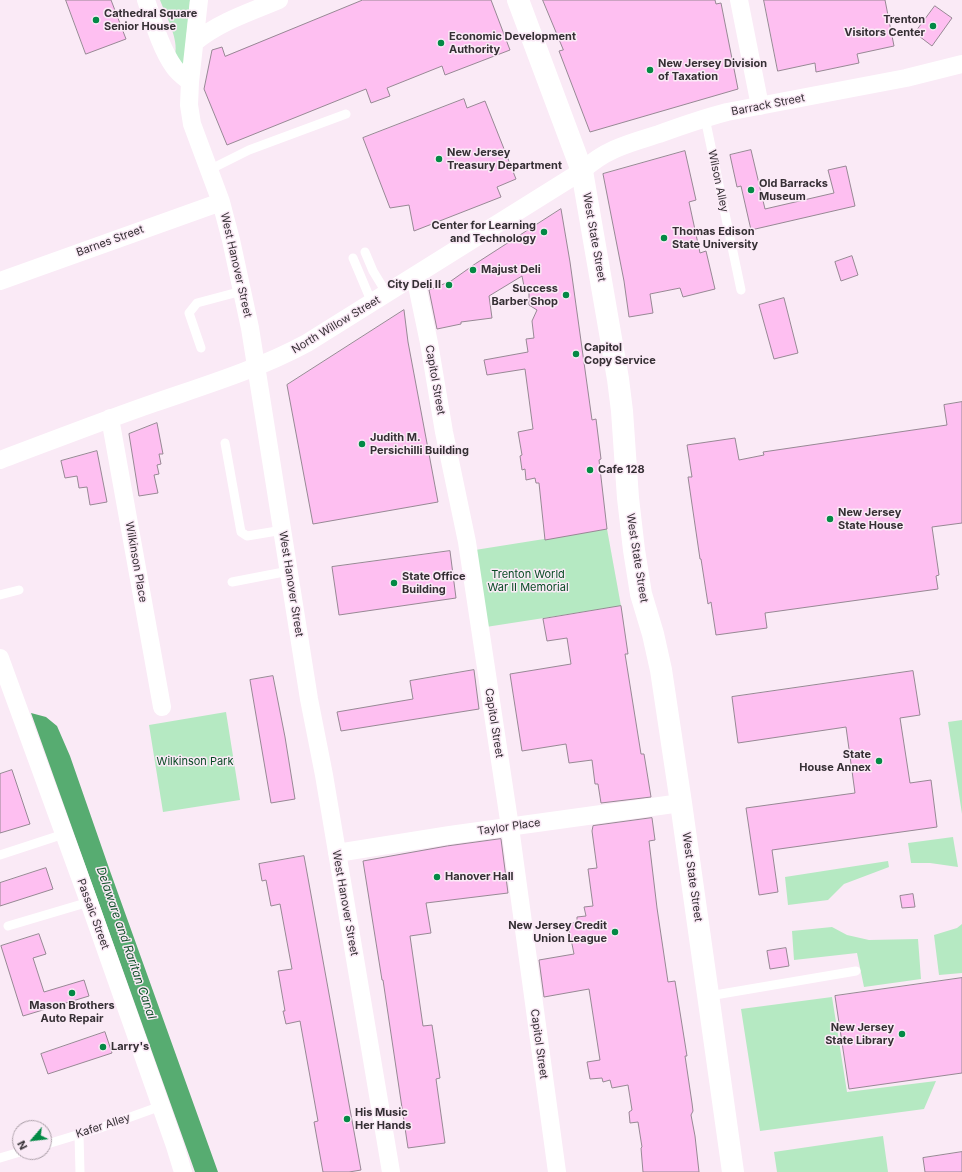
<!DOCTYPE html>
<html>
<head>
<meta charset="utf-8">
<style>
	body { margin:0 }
	#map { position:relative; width:962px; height:1172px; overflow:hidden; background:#faeaf6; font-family:Inter,sans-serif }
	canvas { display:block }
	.north { position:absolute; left:12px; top:1120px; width:40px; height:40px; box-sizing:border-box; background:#faeaf6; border:1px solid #ab9fa8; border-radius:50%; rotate:242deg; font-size:11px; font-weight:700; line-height:16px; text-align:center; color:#352f34 }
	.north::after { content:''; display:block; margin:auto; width:14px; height:18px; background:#038945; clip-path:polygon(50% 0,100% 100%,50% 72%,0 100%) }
</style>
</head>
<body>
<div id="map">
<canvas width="962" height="1172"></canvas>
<div class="north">N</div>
</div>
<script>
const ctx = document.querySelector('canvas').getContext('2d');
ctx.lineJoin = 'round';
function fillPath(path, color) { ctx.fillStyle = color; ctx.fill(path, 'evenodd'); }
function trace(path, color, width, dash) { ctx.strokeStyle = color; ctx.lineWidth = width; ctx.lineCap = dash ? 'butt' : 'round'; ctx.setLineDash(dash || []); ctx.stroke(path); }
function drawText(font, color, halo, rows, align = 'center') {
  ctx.font = font + ' Inter,sans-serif'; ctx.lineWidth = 3; ctx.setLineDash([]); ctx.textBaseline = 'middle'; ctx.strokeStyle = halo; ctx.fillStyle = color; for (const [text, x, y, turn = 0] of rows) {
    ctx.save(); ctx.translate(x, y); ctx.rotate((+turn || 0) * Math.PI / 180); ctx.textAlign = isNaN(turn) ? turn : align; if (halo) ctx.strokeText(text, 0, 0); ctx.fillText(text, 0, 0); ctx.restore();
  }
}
const green = new Path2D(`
	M 160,0 L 190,0 L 184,63 L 181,66 L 175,55 C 179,39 166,16 160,0 Z
	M 607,529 L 621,606 L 486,627 L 475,550 Z
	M 226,712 L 240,800 L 163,812 L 149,725 Z
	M 962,720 L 962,814 L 948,722 Z
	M 953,837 L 958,867 L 930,863 L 911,863 L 908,843 Z
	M 888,861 L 889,867 L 844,884 L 828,900 L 788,905 L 785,877 Z
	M 962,924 L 962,973 L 939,975 L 934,935 L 957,928 Z
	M 832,927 L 847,935 L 869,940 L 918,939 L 921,979 L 864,987 L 857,953 L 794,960 L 792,931 Z
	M 832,997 L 847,1092 L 936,1081 L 924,1109 L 760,1131 L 741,1009 Z
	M 883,1136 L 888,1172 L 777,1172 L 774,1152 Z`);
const water = new Path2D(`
	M 31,713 L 46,717 L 57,726 L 70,756 L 110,871 L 218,1172 L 195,1172 Z`);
const building = new Path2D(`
	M 66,0 L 111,0 L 126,39 L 86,54 Z
	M 363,0 L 491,0 L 510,50 L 445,75 L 442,66 L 387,88 L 390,96 L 371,103 L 366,89 L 227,145 L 204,89 L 212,50 L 222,47 L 225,56 Z
	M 543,0 L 715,0 L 716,4 L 721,3 L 738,89 L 590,132 L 559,51 L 563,50 Z
	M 764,0 L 885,0 L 894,46 L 857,54 L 859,63 L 816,72 L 815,63 L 778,71 Z
	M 935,6 L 952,18 L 932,46 L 915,33 Z
	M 464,99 L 467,108 L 485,101 L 516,179 L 497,187 L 501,197 L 414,231 L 409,205 L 390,208 L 363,138 Z
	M 751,150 L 765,209 L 834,193 L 828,170 L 846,166 L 855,206 L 751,230 L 741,186 L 737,187 L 730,155 Z
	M 685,151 L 696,200 L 689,202 L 700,253 L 706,251 L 715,289 L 683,297 L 680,288 L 650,294 L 653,313 L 629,317 L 624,281 L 603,174 Z
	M 561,209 L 570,262 L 592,420 L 596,419 L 601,459 L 599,460 L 607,529 L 545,540 L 539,483 L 536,483 L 535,478 L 526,480 L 525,469 L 522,470 L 520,456 L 522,455 L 518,432 L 533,429 L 525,369 L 487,375 L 484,360 L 528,352 L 526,339 L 534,338 L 532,321 L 537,310 L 529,305 L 529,290 L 525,291 L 522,276 L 489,296 L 492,318 L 461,322 L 461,324 L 437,329 L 429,290 L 451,281 L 475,264 Z
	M 852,256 L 858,275 L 841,281 L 835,262 Z
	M 784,298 L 798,353 L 774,359 L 759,305 Z
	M 404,310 L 408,342 L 438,502 L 313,524 L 287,385 Z
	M 962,402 L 962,523 L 932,527 L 939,575 L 936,576 L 938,589 L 765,613 L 767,628 L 716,635 L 711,602 L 708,604 L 701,559 L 700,559 L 688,477 L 692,477 L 687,445 L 735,438 L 739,460 L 764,455 L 763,452 L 947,425 L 944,405 Z
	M 157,423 L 163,454 L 159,454 L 161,464 L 157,465 L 159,474 L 154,475 L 158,493 L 139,496 L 129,434 Z
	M 97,451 L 107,502 L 90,505 L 87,487 L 79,488 L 77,476 L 65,478 L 61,461 Z
	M 450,551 L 456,598 L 339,615 L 332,567 Z
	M 621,606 L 628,654 L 625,654 L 641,754 L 644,754 L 651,797 L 601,803 L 598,784 L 595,784 L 592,760 L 569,763 L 566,744 L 522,751 L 510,674 L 571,664 L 567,638 L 547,641 L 543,619 Z
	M 474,670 L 479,709 L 341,731 L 337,712 L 413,699 L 410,681 Z
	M 913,671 L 920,715 L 900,718 L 910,783 L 931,780 L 937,827 L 772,850 L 778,892 L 759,895 L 746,808 L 855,793 L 846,727 L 738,743 L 732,697 Z
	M 273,676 L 285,737 L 295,799 L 271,803 L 250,680 Z
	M 12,770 L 30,824 L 0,833 L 0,774 Z
	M 652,818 L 655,840 L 649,841 L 657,908 L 668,982 L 675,981 L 687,1056 L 685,1056 L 692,1103 L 693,1111 L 691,1115 L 695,1136 L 699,1172 L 643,1172 L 641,1148 L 642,1147 L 638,1122 L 630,1123 L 629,1112 L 632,1110 L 628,1085 L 612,1088 L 610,1080 L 603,1082 L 602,1078 L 590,1079 L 587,1062 L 600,1060 L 589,989 L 544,997 L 539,960 L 574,954 L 568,924 L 577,922 L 577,917 L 586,916 L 584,907 L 593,906 L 588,869 L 597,868 L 592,831 L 593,826 Z
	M 501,839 L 508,893 L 426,903 L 431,933 L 410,936 L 423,1026 L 432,1025 L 440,1078 L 436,1079 L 445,1143 L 408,1148 L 383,980 L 382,980 L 363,861 L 447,846 Z
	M 304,856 L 361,1170 L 349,1172 L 323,1172 L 314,1122 L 318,1121 L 300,1021 L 286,1024 L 283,1011 L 285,1011 L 278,971 L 292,969 L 280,904 L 271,906 L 266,880 L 262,881 L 259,864 Z
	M 46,868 L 53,889 L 0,906 L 0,883 Z
	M 913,894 L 915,907 L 902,908 L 900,896 Z
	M 39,934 L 46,954 L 33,958 L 44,992 L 84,980 L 89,996 L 23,1016 L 1,946 Z
	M 786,948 L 789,966 L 770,969 L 767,951 Z
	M 962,978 L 962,1073 L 849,1089 L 835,996 Z
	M 105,1032 L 112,1053 L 48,1074 L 41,1054 Z
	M 962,1152 L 962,1172 L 925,1172 L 923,1158 Z`);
const service = new Path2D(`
	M 705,118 L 741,290
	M 209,170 L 249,150 L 346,114
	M 365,252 L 373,271 L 387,294
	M 353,258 L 372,303
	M 201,348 L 189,313 L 197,303 L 242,291
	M 225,443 L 241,532 L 247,536 L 283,530
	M 232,582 L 289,571
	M 0,595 L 19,590
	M 0,855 L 64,834
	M 8,926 L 89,902
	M 709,996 L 856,971
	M 79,1135 L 80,1172
	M 44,1145 L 100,1128 L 161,1106
	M 0,1158 L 20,1152`);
const minor = new Path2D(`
	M 146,0 C 153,21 161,49 174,67 C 178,73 185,78 190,82
	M 199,0 L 190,82 L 189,105 L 192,124 L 221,202 L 231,240 L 250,328 L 309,699 L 324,775 L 391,1172
	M 739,0 L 760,106
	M 195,42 C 219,22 250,12 279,0
	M 415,276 L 429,343 L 444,432 L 467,542 L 510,827 L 557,1172
	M 0,281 L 221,202
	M 110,418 L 162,707
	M 0,460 C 51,441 102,421 154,403 C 206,385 259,369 307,343 L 582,171 C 605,149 630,143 659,134 C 681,126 704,118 727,112 L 906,78 L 962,64
	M 0,658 L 89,902 L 175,1146 L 183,1172
	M 337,853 L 450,835 L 681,803`);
const tertiary = new Path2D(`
	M 518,0 L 582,171 L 618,379 L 622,411 L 628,498 L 634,550 L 641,594 L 653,634 L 661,670 L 681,803 L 733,1172`);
const markers = [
	[96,20,4,"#038945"],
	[933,26,4,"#038945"],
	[441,43,4,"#038945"],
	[650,70,4,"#038945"],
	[439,159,4,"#038945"],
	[751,190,4,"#038945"],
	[544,232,4,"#038945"],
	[664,238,4,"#038945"],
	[473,270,4,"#038945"],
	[449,285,4,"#038945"],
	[566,295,4,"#038945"],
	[576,354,4,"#038945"],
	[362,444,4,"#038945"],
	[590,470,4,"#038945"],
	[830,519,4,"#038945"],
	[394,583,4,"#038945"],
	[879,761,4,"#038945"],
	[437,877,4,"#038945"],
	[615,932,4,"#038945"],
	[72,993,4,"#038945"],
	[902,1034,4,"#038945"],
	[103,1047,4,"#038945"],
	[347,1119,4,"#038945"]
];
const poiNames = [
	["Cathedral Square",104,14],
	["Senior House",104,27],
	["Trenton",925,20,"right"],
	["Visitors Center",925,33,"right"],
	["Economic Development",449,37],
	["Authority",449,50],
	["New Jersey Division",658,64],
	["of Taxation",658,77],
	["New Jersey",447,153],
	["Treasury Department",447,166],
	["Old Barracks",759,184],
	["Museum",759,197],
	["Center for Learning",536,226,"right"],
	["and Technology",536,239,"right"],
	["Thomas Edison",672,232],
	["State University",672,245],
	["Majust Deli",481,270],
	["City Deli II",441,285,"right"],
	["Success",558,289,"right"],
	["Barber Shop",558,302,"right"],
	["Capitol",584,348],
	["Copy Service",584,361],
	["Judith M.",370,438],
	["Persichilli Building",370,451],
	["Cafe 128",598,470],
	["New Jersey",838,513],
	["State House",838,526],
	["State Office",402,577],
	["Building",402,590],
	["State",871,755,"right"],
	["House Annex",871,768,"right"],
	["Hanover Hall",445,877],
	["New Jersey Credit",607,926,"right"],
	["Union League",607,939,"right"],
	["Mason Brothers",72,1006,"center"],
	["Auto Repair",72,1019,"center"],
	["New Jersey",894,1028,"right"],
	["State Library",894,1041,"right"],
	["Larry's",111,1047],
	["His Music",355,1113],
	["Her Hands",355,1126]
];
const streetNames = [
	["Barrack Street",768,105,-11],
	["Wilson Alley",718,181,78],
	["West State Street",594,237,80],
	["Barnes Street",110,241,-20],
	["West Hanover Street",236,265,77],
	["North Willow Street",336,325,-31],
	["Capitol Street",435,380,80],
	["West State Street",637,558,81],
	["Wilkinson Place",136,562,80],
	["West Hanover Street",291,584,81],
	["Capitol Street",494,723,81],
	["Taylor Place",509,827,-8],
	["West State Street",692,877,82],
	["West Hanover Street",345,903,80],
	["Passaic Street",93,914,70],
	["Capitol Street",539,1044,82],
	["Kafer Alley",103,1126,-18]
];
const parkNames = [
	["Trenton World",528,575],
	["War II Memorial",528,588],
	["Wilkinson Park",195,762]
];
const waterNames = [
	["Delaware and Raritan Canal",126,943,71]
];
fillPath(green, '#b5e9c2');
fillPath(water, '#57ac71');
fillPath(building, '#febff1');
trace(building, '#978894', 1);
trace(service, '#fff', 9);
trace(minor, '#fff', 18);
trace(tertiary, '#fff', 22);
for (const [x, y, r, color] of markers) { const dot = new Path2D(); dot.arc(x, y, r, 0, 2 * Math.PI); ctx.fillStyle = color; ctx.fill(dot); trace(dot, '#faeaf6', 1.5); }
drawText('bold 11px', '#352f34', '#faeaf6', poiNames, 'left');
drawText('11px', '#352f34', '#faeaf6', streetNames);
drawText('11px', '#094b25', '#faeaf6', parkNames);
drawText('italic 12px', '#11512a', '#faeaf6', waterNames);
</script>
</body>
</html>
